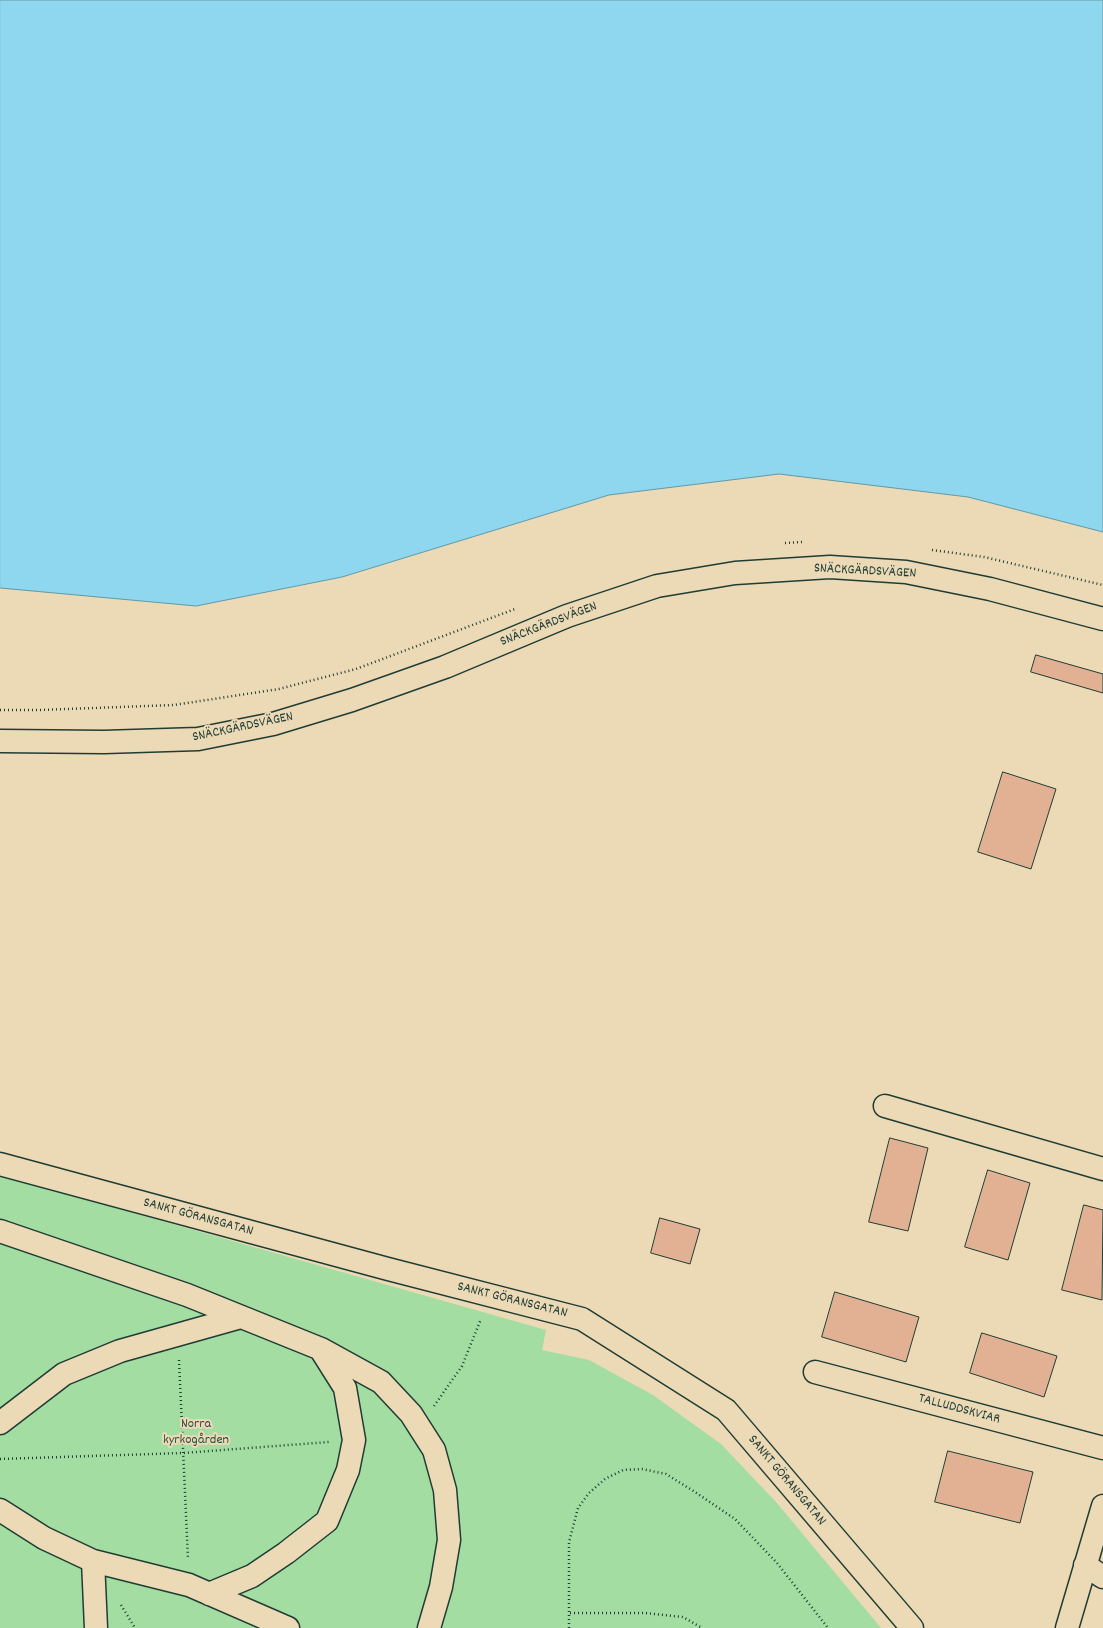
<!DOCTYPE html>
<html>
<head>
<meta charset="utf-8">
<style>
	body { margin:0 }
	canvas { display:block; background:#ecd9b6 }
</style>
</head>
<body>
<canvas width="1103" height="1628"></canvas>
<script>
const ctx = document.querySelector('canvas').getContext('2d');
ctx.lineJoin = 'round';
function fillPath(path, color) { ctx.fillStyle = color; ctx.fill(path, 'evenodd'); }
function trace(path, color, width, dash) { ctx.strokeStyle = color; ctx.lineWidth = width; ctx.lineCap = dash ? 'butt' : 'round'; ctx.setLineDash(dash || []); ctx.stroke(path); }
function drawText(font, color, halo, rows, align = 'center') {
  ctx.font = font + ' Dekko,sans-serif'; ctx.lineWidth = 4; ctx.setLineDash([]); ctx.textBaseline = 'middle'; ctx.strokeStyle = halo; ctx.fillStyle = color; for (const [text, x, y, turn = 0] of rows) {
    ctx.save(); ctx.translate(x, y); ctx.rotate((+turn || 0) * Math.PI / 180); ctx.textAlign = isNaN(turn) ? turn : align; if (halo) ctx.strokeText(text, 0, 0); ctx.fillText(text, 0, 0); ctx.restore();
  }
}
const green = new Path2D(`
	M 0,1175 L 546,1330 L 542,1350 L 589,1360 L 653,1395 L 721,1444 L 776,1502 L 881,1628 L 0,1628 Z`);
const water = new Path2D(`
	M 0,0 L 1103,0 L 1103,532 L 968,497 L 779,474 L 609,495 L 342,577 L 196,606 L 0,588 Z`);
const building = new Path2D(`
	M 1036,655 L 1103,674 L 1103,693 L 1031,672 Z
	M 1003,772 L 1056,789 L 1031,869 L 978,852 Z
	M 890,1138 L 928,1148 L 908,1231 L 869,1222 Z
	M 988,1170 L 1030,1183 L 1008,1260 L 965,1247 Z
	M 1084,1205 L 1103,1210 L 1102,1300 L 1062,1290 Z
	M 660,1218 L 700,1229 L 690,1264 L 651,1253 Z
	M 835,1292 L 919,1317 L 906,1362 L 822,1337 Z
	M 982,1333 L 1057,1356 L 1044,1397 L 970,1373 Z
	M 948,1451 L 1033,1472 L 1020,1523 L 935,1502 Z`);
const path = new Path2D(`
	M 785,543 L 802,542
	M 932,550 L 984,557 L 1103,585
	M 0,710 L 40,710 L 174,705 L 279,689 L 356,669 L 515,609
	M 179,1360 L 188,1559
	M 434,1406 L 462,1366 L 481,1319
	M 0,1459 L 183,1453 L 329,1442
	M 121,1605 L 135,1628
	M 570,1613 L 645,1613 L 683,1617 L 702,1628
	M 569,1628 L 569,1542 L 578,1508 L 589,1493 L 605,1479 L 623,1470 L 642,1469 L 666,1474 L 695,1492 L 735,1519 L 777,1563 L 828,1628`);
const minor = new Path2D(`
	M 0,741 L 104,742 L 198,739 L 273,724 L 352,700 L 445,667 L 567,616 L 657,586 L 735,573 L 830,567 L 906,572 L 990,589 L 1103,619
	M 885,1106 L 1103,1169
	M 0,1164 L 388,1269 L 582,1319 L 726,1410 L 912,1628
	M 0,1231 L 187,1295 L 321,1349 L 381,1382 L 411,1414 L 434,1450 L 445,1490 L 449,1540 L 441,1587 L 429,1628
	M 815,1372 L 1103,1448
	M 0,1423 L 64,1374 L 120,1351 L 241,1317
	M 0,1510 L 44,1538 L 93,1561 L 189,1585 L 288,1628
	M 93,1561 L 96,1628
	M 1085,1565 L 1103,1577
	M 209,1594 L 252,1576 L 286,1553 L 327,1521 L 348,1470 L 354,1440 L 345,1388 L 321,1350
	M 1067,1628 L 1103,1506`);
const streetNames = [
	["SNÄCKGÄRDSVÄGEN",865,572,3],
	["SNÄCKGÄRDSVÄGEN",549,625,-21],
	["SNÄCKGÄRDSVÄGEN",243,728,-12],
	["SANKT GÖRANSGATAN",198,1218,15],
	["SANKT GÖRANSGATAN",512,1301,14],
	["TALLUDDSKVIAR",959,1410,15],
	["SANKT GÖRANSGATAN",786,1481,50]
];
const parkNames = [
	["Norra",196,1425],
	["kyrkogården",196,1441]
];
fillPath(green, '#a4dda2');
fillPath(water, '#8ed7ef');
trace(water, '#6299a4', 1);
fillPath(building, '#e2b193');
trace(building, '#1f3d34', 1);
trace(minor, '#1f3d34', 25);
trace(path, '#1f3d34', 2.5, [1, 3]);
trace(minor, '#ecd9b6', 22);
drawText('14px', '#1f3d34', '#ecd9b6', streetNames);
drawText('14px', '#2c4d3f', '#ecd9b6', parkNames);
</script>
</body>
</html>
